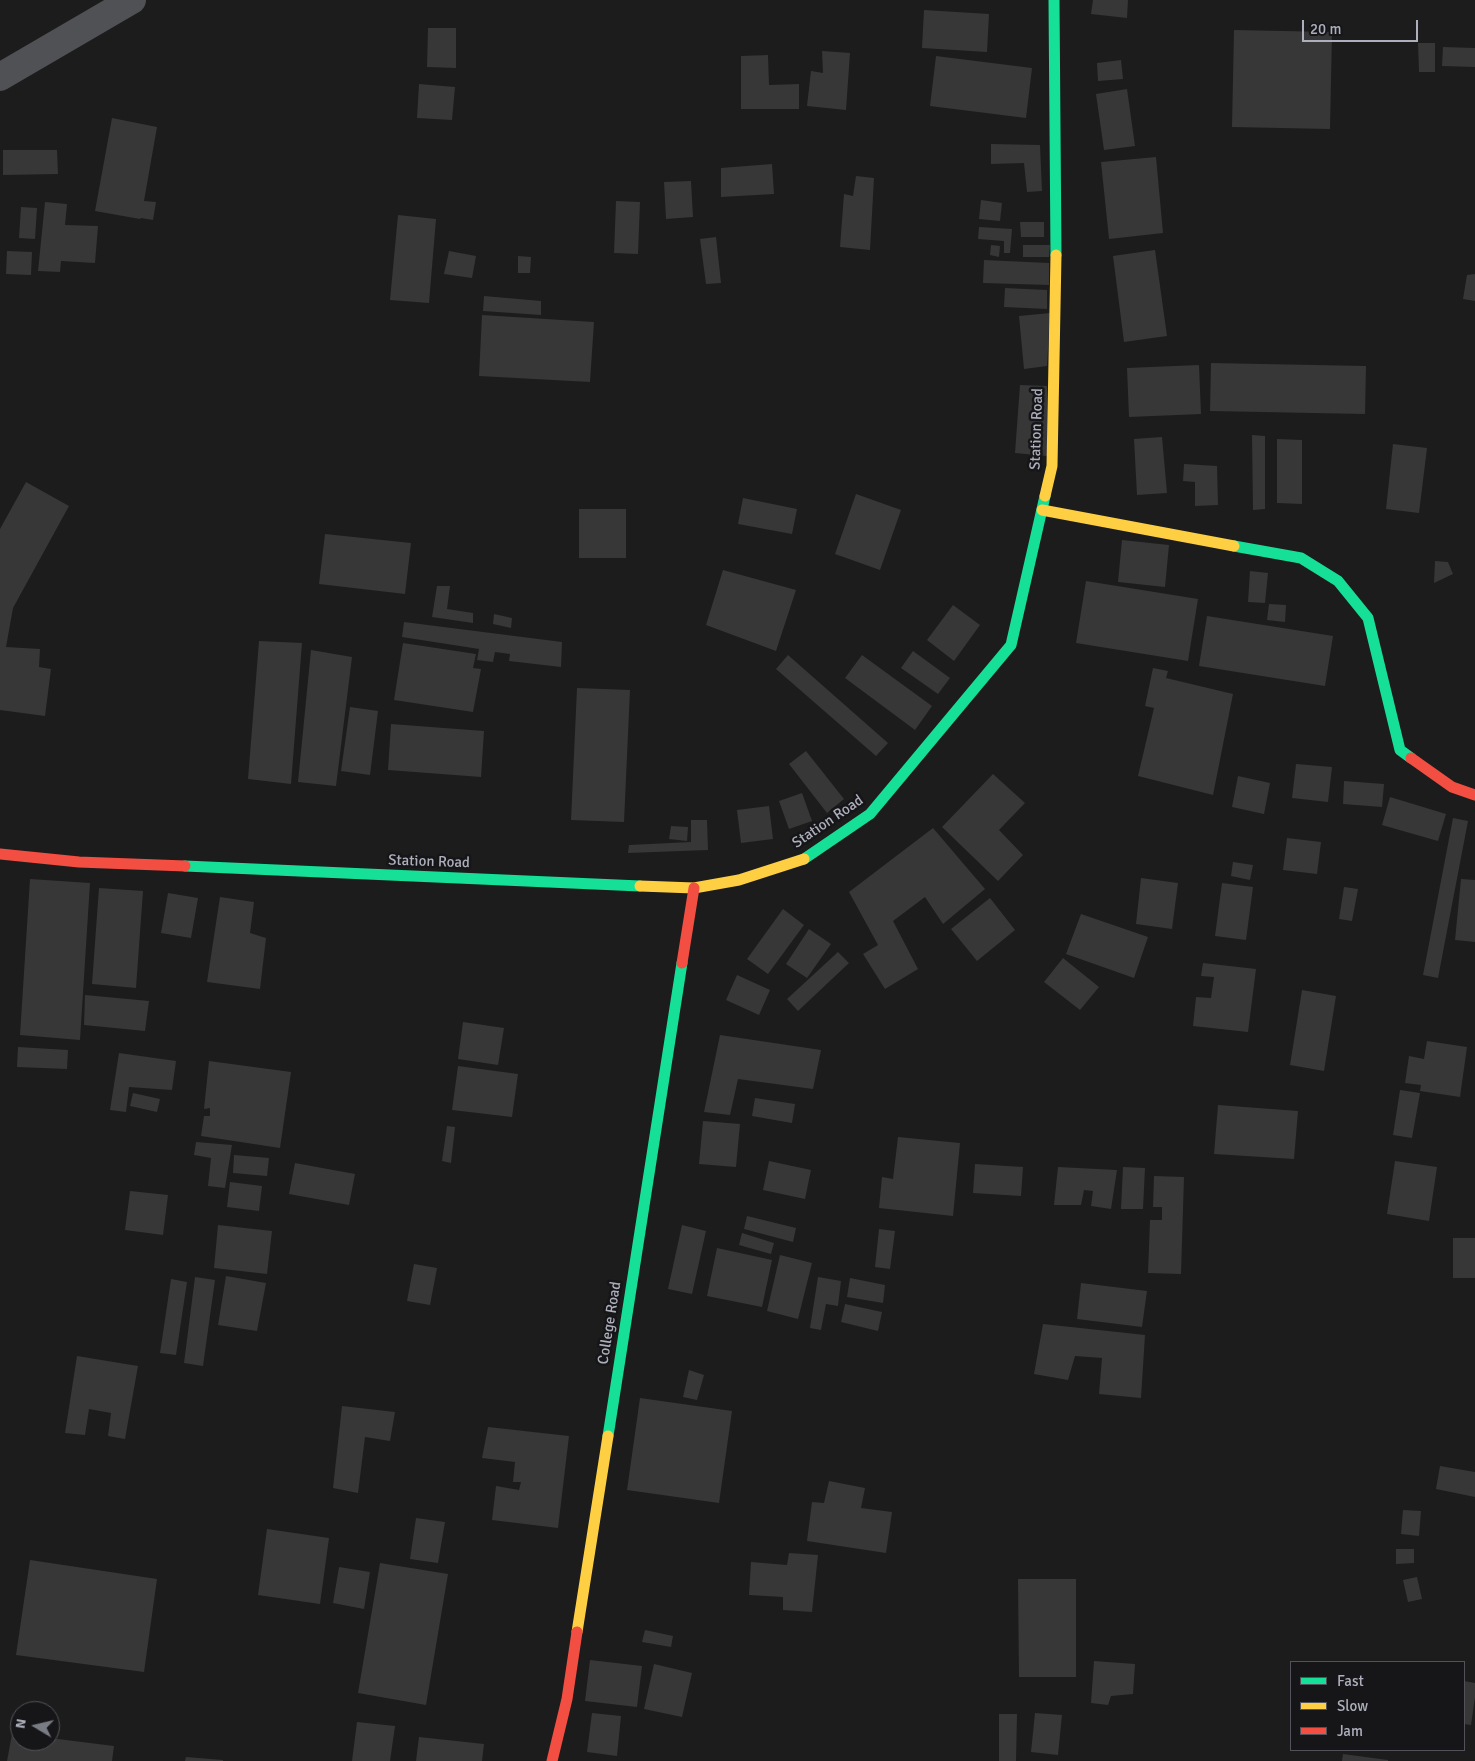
<!DOCTYPE html>
<html>
<head>
<meta charset="utf-8">
<style>
	body { margin:0 }
	#map { position:relative; width:1475px; height:1761px; overflow:hidden; background:#1c1c1c; font-family:Signika,sans-serif }
	canvas { display:block }
	.legend { position:absolute; left:1290px; top:1661px; width:175px; height:90px; box-sizing:border-box; background:#161618; border:1px solid #52535a; margin:0; padding:6px 9px; list-style:none; font-size:15px; color:#adafbd }
	.legend li { display:flex; align-items:center; gap:10px; height:25px }
	.legend b { width:25px; border:1px solid #52535a }
	.north { position:absolute; left:10px; top:1701px; width:50px; height:50px; box-sizing:border-box; background:#161618; border:1px solid #52535a; border-radius:50%; rotate:279deg; font-size:14px; font-weight:700; line-height:20px; text-align:center; color:#adafbd }
	.north::after { content:''; display:block; margin:auto; width:18px; height:22px; background:#7a7c85; clip-path:polygon(50% 0,100% 100%,50% 72%,0 100%) }
	.scale { position:absolute; left:1302px; top:20px; width:116px; height:22px; box-sizing:border-box; border:2px solid #adafbd; border-top:0; padding-left:6px; font-size:15px; line-height:18px; white-space:nowrap; color:#adafbd; -webkit-text-stroke:4px #161618; paint-order:stroke }
</style>
</head>
<body>
<div id="map">
<canvas width="1475" height="1761"></canvas>
<ul class="legend">
<li><b style="height:6px;background:#16e098"></b>Fast</li>
<li><b style="height:6px;background:#ffcf43"></b>Slow</li>
<li><b style="height:6px;background:#f24e42"></b>Jam</li>
</ul>
<div class="north">N</div>
<div class="scale">20 m</div>
</div>
<script>
const ctx = document.querySelector('canvas').getContext('2d');
ctx.lineJoin = 'round';
function fillPath(path, color) { ctx.fillStyle = color; ctx.fill(path, 'evenodd'); }
function trace(path, color, width, dash) { ctx.strokeStyle = color; ctx.lineWidth = width; ctx.lineCap = dash ? 'butt' : 'round'; ctx.setLineDash(dash || []); ctx.stroke(path); }
function drawText(font, color, halo, rows, align = 'center') {
  ctx.font = font + ' Signika,sans-serif'; ctx.lineWidth = 5; ctx.setLineDash([]); ctx.textBaseline = 'middle'; ctx.strokeStyle = halo; ctx.fillStyle = color; for (const [text, x, y, turn = 0] of rows) {
    ctx.save(); ctx.translate(x, y); ctx.rotate((+turn || 0) * Math.PI / 180); ctx.textAlign = isNaN(turn) ? turn : align; if (halo) ctx.strokeText(text, 0, 0); ctx.fillText(text, 0, 0); ctx.restore();
  }
}
const building = new Path2D(`
	M 1093,0 L 1128,0 L 1127,18 L 1091,14 Z
	M 924,10 L 989,14 L 987,52 L 922,48 Z
	M 428,28 L 456,28 L 456,68 L 427,67 Z
	M 1234,30 L 1332,32 L 1330,129 L 1232,127 Z
	M 1418,43 L 1435,43 L 1435,72 L 1419,72 Z
	M 1443,47 L 1475,48 L 1475,67 L 1442,66 Z
	M 822,51 L 850,53 L 846,110 L 807,106 L 811,71 L 823,73 Z
	M 768,55 L 769,85 L 799,84 L 799,109 L 741,109 L 741,56 Z
	M 936,56 L 1032,68 L 1026,118 L 930,106 Z
	M 1121,60 L 1123,79 L 1098,81 L 1097,63 Z
	M 419,84 L 455,87 L 452,120 L 417,118 Z
	M 1127,89 L 1135,146 L 1104,150 L 1096,94 Z
	M 112,118 L 157,127 L 144,201 L 156,202 L 153,220 L 141,218 L 140,219 L 95,211 Z
	M 991,144 L 1040,145 L 1042,191 L 1027,192 L 1024,163 L 991,164 Z
	M 3,150 L 57,150 L 58,174 L 3,175 Z
	M 1156,157 L 1163,233 L 1109,239 L 1101,162 Z
	M 772,164 L 774,194 L 721,197 L 721,168 Z
	M 856,176 L 874,178 L 870,250 L 840,247 L 844,194 L 853,196 Z
	M 691,181 L 693,217 L 666,219 L 664,182 Z
	M 981,200 L 1002,203 L 1000,221 L 979,219 Z
	M 616,201 L 640,202 L 638,254 L 614,253 Z
	M 45,202 L 67,204 L 65,225 L 98,226 L 95,263 L 61,261 L 60,272 L 38,271 Z
	M 21,207 L 37,208 L 35,239 L 19,238 Z
	M 398,215 L 436,219 L 429,303 L 390,300 Z
	M 1020,222 L 1044,222 L 1044,237 L 1021,237 Z
	M 979,227 L 1012,229 L 1010,253 L 1004,253 L 1004,241 L 978,239 Z
	M 716,237 L 721,283 L 706,284 L 700,239 Z
	M 991,245 L 1000,246 L 999,257 L 990,255 Z
	M 1023,245 L 1050,245 L 1049,257 L 1023,257 Z
	M 1155,250 L 1167,336 L 1124,342 L 1113,256 Z
	M 7,251 L 32,252 L 31,275 L 6,274 Z
	M 449,251 L 476,256 L 472,278 L 444,274 Z
	M 518,256 L 531,257 L 530,273 L 518,273 Z
	M 984,260 L 1049,263 L 1049,285 L 983,283 Z
	M 1475,274 L 1475,301 L 1463,299 L 1467,275 Z
	M 1005,288 L 1047,290 L 1047,309 L 1004,307 Z
	M 484,296 L 541,301 L 541,315 L 483,311 Z
	M 1050,313 L 1047,366 L 1024,369 L 1019,316 Z
	M 482,315 L 594,322 L 590,382 L 479,376 Z
	M 1211,363 L 1366,366 L 1365,414 L 1210,411 Z
	M 1199,365 L 1201,414 L 1129,417 L 1127,368 Z
	M 1020,385 L 1047,386 L 1047,456 L 1015,453 Z
	M 1252,435 L 1265,436 L 1265,509 L 1253,510 Z
	M 1162,437 L 1167,493 L 1137,495 L 1134,439 Z
	M 1277,439 L 1302,440 L 1302,504 L 1277,503 Z
	M 1393,444 L 1427,448 L 1419,513 L 1386,509 Z
	M 1184,464 L 1217,466 L 1218,505 L 1195,506 L 1195,482 L 1183,481 Z
	M 26,482 L 69,506 L 13,608 L 6,647 L 40,649 L 39,667 L 51,669 L 45,716 L 0,710 L 0,529 Z
	M 856,494 L 901,510 L 880,570 L 835,554 Z
	M 743,498 L 797,509 L 792,534 L 738,524 Z
	M 579,509 L 626,509 L 626,558 L 579,558 Z
	M 325,534 L 411,543 L 405,594 L 319,584 Z
	M 1122,540 L 1169,545 L 1165,587 L 1118,582 Z
	M 1435,561 L 1448,562 L 1453,574 L 1434,583 Z
	M 723,570 L 796,590 L 776,651 L 706,625 Z
	M 1250,571 L 1268,573 L 1265,603 L 1248,602 Z
	M 1086,581 L 1198,599 L 1188,661 L 1076,643 Z
	M 437,586 L 450,586 L 447,609 L 473,613 L 473,623 L 432,617 Z
	M 1269,604 L 1286,605 L 1285,622 L 1267,620 Z
	M 953,605 L 980,625 L 954,661 L 927,640 Z
	M 494,614 L 512,618 L 511,628 L 493,624 Z
	M 1207,616 L 1333,636 L 1325,686 L 1199,666 Z
	M 404,622 L 562,642 L 561,667 L 509,661 L 510,654 L 495,652 L 493,662 L 477,660 L 479,649 L 402,637 Z
	M 259,641 L 302,643 L 291,784 L 248,779 Z
	M 403,643 L 476,654 L 473,668 L 481,669 L 473,712 L 394,700 Z
	M 311,650 L 352,657 L 336,786 L 298,782 Z
	M 913,651 L 950,678 L 938,694 L 901,668 Z
	M 788,655 L 888,743 L 876,756 L 776,669 Z
	M 862,655 L 932,706 L 915,730 L 845,678 Z
	M 1153,668 L 1168,671 L 1166,678 L 1233,694 L 1213,795 L 1138,776 L 1154,708 L 1145,706 Z
	M 577,688 L 630,690 L 624,822 L 571,820 Z
	M 350,707 L 378,711 L 370,775 L 341,771 Z
	M 391,724 L 484,731 L 481,777 L 388,770 Z
	M 806,751 L 844,799 L 827,813 L 789,764 Z
	M 1296,764 L 1332,767 L 1328,802 L 1292,798 Z
	M 993,774 L 1025,803 L 999,830 L 1023,855 L 998,881 L 942,827 Z
	M 1238,776 L 1270,783 L 1264,814 L 1232,807 Z
	M 1344,781 L 1384,784 L 1382,807 L 1343,804 Z
	M 802,793 L 812,821 L 789,829 L 779,801 Z
	M 1390,797 L 1446,814 L 1438,841 L 1382,825 Z
	M 769,806 L 773,839 L 741,843 L 737,810 Z
	M 1453,818 L 1468,821 L 1438,978 L 1423,975 Z
	M 691,820 L 707,820 L 708,850 L 628,853 L 629,845 L 691,842 Z
	M 671,826 L 688,827 L 687,841 L 669,839 Z
	M 933,828 L 985,889 L 943,924 L 925,897 L 893,921 L 918,969 L 885,989 L 863,954 L 878,945 L 849,892 Z
	M 1287,838 L 1321,842 L 1317,874 L 1283,870 Z
	M 1233,862 L 1253,865 L 1250,880 L 1231,876 Z
	M 1141,878 L 1178,883 L 1172,929 L 1136,924 Z
	M 30,879 L 90,883 L 80,1040 L 20,1035 Z
	M 1461,879 L 1475,880 L 1475,942 L 1455,940 Z
	M 1222,883 L 1253,887 L 1246,940 L 1215,936 Z
	M 1344,887 L 1358,889 L 1352,921 L 1339,919 Z
	M 99,888 L 143,891 L 136,988 L 92,984 Z
	M 168,893 L 198,898 L 191,938 L 161,933 Z
	M 220,897 L 254,902 L 250,933 L 266,938 L 260,989 L 207,982 Z
	M 990,898 L 1015,930 L 977,961 L 951,929 Z
	M 783,909 L 804,925 L 768,974 L 747,959 Z
	M 1081,914 L 1148,937 L 1134,978 L 1066,954 Z
	M 809,929 L 831,944 L 807,978 L 786,964 Z
	M 838,952 L 849,963 L 798,1011 L 787,999 Z
	M 1063,958 L 1099,987 L 1080,1010 L 1044,982 Z
	M 1203,963 L 1256,969 L 1248,1032 L 1193,1026 L 1196,997 L 1211,998 L 1214,977 L 1201,976 Z
	M 737,975 L 770,990 L 759,1015 L 726,1000 Z
	M 1302,990 L 1336,996 L 1324,1071 L 1290,1065 Z
	M 85,995 L 149,1001 L 145,1031 L 84,1025 Z
	M 463,1022 L 504,1028 L 498,1065 L 458,1059 Z
	M 720,1035 L 821,1050 L 813,1089 L 738,1079 L 730,1115 L 704,1112 Z
	M 1427,1041 L 1467,1047 L 1460,1097 L 1420,1091 L 1421,1085 L 1405,1083 L 1409,1056 L 1424,1059 Z
	M 18,1047 L 68,1050 L 67,1069 L 17,1067 Z
	M 119,1053 L 176,1061 L 172,1090 L 129,1087 L 126,1112 L 110,1110 Z
	M 209,1061 L 291,1072 L 280,1148 L 201,1136 L 204,1116 L 210,1116 L 210,1108 L 204,1109 Z
	M 458,1066 L 518,1074 L 512,1117 L 452,1110 Z
	M 1400,1090 L 1420,1093 L 1412,1138 L 1393,1135 Z
	M 133,1093 L 160,1099 L 157,1112 L 130,1106 Z
	M 755,1098 L 795,1104 L 792,1123 L 752,1116 Z
	M 1218,1105 L 1298,1111 L 1294,1159 L 1214,1154 Z
	M 703,1121 L 740,1124 L 736,1167 L 699,1164 Z
	M 447,1126 L 455,1127 L 451,1163 L 442,1161 Z
	M 898,1137 L 960,1143 L 953,1216 L 879,1208 L 882,1177 L 893,1179 Z
	M 196,1142 L 232,1145 L 225,1188 L 208,1186 L 211,1158 L 194,1155 Z
	M 234,1155 L 269,1158 L 267,1176 L 233,1173 Z
	M 769,1161 L 811,1170 L 805,1199 L 763,1190 Z
	M 1395,1161 L 1437,1167 L 1429,1221 L 1387,1214 Z
	M 295,1163 L 355,1174 L 349,1205 L 289,1194 Z
	M 975,1164 L 1023,1167 L 1021,1196 L 973,1193 Z
	M 1058,1167 L 1117,1170 L 1111,1209 L 1091,1206 L 1093,1191 L 1084,1190 L 1081,1205 L 1054,1205 Z
	M 1123,1167 L 1145,1168 L 1143,1209 L 1121,1209 Z
	M 1154,1176 L 1184,1177 L 1181,1274 L 1148,1273 L 1150,1220 L 1162,1220 L 1162,1207 L 1153,1207 Z
	M 230,1182 L 262,1186 L 259,1211 L 227,1207 Z
	M 130,1191 L 168,1195 L 163,1235 L 125,1230 Z
	M 747,1216 L 796,1228 L 793,1242 L 744,1229 Z
	M 218,1225 L 272,1231 L 267,1274 L 214,1268 Z
	M 682,1225 L 706,1231 L 692,1294 L 668,1289 Z
	M 879,1229 L 895,1231 L 890,1269 L 875,1267 Z
	M 742,1233 L 774,1243 L 771,1254 L 739,1245 Z
	M 1453,1238 L 1475,1238 L 1475,1278 L 1453,1278 Z
	M 717,1248 L 772,1260 L 762,1307 L 707,1296 Z
	M 780,1255 L 812,1263 L 798,1319 L 767,1311 Z
	M 414,1264 L 437,1268 L 430,1305 L 407,1301 Z
	M 226,1276 L 266,1283 L 257,1331 L 218,1325 Z
	M 195,1277 L 215,1280 L 203,1366 L 184,1363 Z
	M 818,1277 L 841,1281 L 838,1306 L 826,1304 L 821,1330 L 810,1328 Z
	M 850,1278 L 885,1285 L 883,1303 L 847,1297 Z
	M 171,1279 L 187,1282 L 176,1355 L 160,1353 Z
	M 1081,1283 L 1147,1291 L 1142,1327 L 1077,1319 Z
	M 845,1304 L 882,1312 L 878,1331 L 841,1322 Z
	M 1043,1324 L 1145,1335 L 1141,1398 L 1099,1394 L 1102,1358 L 1075,1356 L 1068,1380 L 1034,1374 Z
	M 77,1356 L 138,1366 L 125,1439 L 108,1436 L 111,1413 L 89,1409 L 85,1435 L 65,1433 Z
	M 689,1370 L 704,1375 L 697,1400 L 683,1397 Z
	M 640,1398 L 732,1411 L 719,1503 L 627,1490 Z
	M 342,1406 L 395,1412 L 390,1441 L 365,1437 L 358,1493 L 333,1488 Z
	M 488,1427 L 569,1436 L 558,1528 L 492,1520 L 496,1486 L 519,1490 L 521,1482 L 513,1482 L 515,1462 L 482,1458 Z
	M 1440,1466 L 1475,1472 L 1475,1497 L 1436,1489 Z
	M 829,1481 L 865,1488 L 861,1508 L 892,1512 L 886,1553 L 807,1541 L 812,1502 L 824,1503 Z
	M 1403,1510 L 1421,1511 L 1419,1536 L 1401,1534 Z
	M 416,1518 L 445,1522 L 438,1563 L 410,1559 Z
	M 267,1529 L 329,1538 L 320,1604 L 258,1595 Z
	M 1396,1549 L 1414,1549 L 1414,1563 L 1396,1564 Z
	M 789,1553 L 818,1555 L 812,1612 L 783,1610 L 783,1597 L 749,1595 L 751,1562 L 787,1565 Z
	M 30,1560 L 157,1579 L 144,1672 L 16,1655 Z
	M 380,1563 L 448,1574 L 426,1705 L 358,1693 Z
	M 339,1567 L 370,1572 L 364,1609 L 333,1603 Z
	M 1417,1577 L 1422,1599 L 1408,1602 L 1403,1580 Z
	M 1018,1579 L 1076,1579 L 1076,1677 L 1019,1677 Z
	M 645,1630 L 673,1636 L 671,1647 L 642,1642 Z
	M 590,1660 L 642,1666 L 637,1707 L 585,1701 Z
	M 1094,1661 L 1135,1664 L 1133,1694 L 1111,1696 L 1108,1705 L 1091,1703 Z
	M 654,1664 L 692,1673 L 682,1717 L 644,1709 Z
	M 1464,1681 L 1475,1683 L 1475,1697 L 1471,1725 L 1464,1724 Z
	M 592,1713 L 621,1716 L 617,1756 L 587,1752 Z
	M 1035,1713 L 1062,1715 L 1058,1755 L 1031,1752 Z
	M 999,1714 L 1017,1714 L 1016,1761 L 999,1761 Z
	M 357,1722 L 395,1726 L 390,1761 L 352,1761 Z
	M 12,1734 L 20,1735 L 20,1741 L 50,1741 L 50,1738 L 114,1746 L 112,1761 L 7,1761 Z
	M 419,1737 L 484,1744 L 482,1761 L 416,1761 Z
	M 1343,1754 L 1388,1760 L 1388,1761 L 1342,1761 Z
	M 186,1757 L 223,1760 L 223,1761 L 185,1761 Z`);
const street = new Path2D(`
	M 0,77 L 132,0`);
const fast = new Path2D(`
	M 1054,0 L 1056,255
	M 1234,546 L 1301,558 L 1338,581 L 1368,618 L 1400,750 L 1411,758
	M 804,859 L 870,814 L 1011,645 L 1045,496
	M 185,866 L 640,886
	M 608,1436 L 682,963`);
const slow = new Path2D(`
	M 1045,496 L 1052,466 L 1056,255
	M 1042,510 L 1234,546
	M 640,886 L 694,888 L 739,880 L 804,859
	M 577,1632 L 608,1436`);
const jam = new Path2D(`
	M 1411,758 L 1452,787 L 1475,795
	M 0,854 L 79,862 L 185,866
	M 682,963 L 694,888
	M 552,1761 L 567,1699 L 577,1632`);
const streetNames = [
	["Station Road",1037,429,-88],
	["Station Road",828,822,-34],
	["Station Road",429,862,2],
	["College Road",610,1323,-81]
];
fillPath(building, '#373738');
trace(street, '#505155', 28);
trace(fast, '#16e098', 11);
trace(slow, '#ffcf43', 11);
trace(jam, '#f24e42', 11);
drawText('15px', '#adafbd', '#161618', streetNames);
</script>
</body>
</html>
